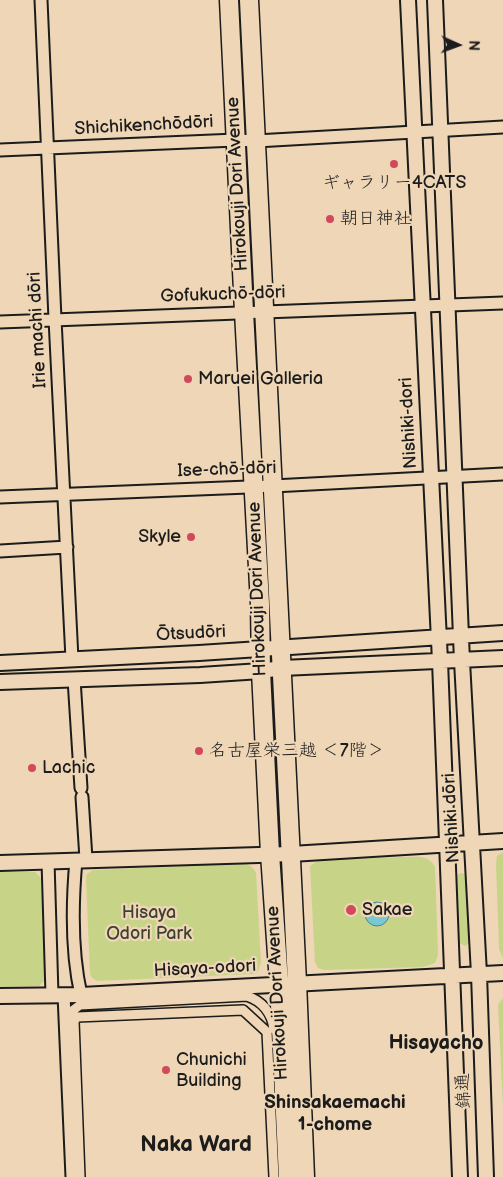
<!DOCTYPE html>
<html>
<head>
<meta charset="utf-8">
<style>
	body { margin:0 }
	#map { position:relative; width:503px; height:1177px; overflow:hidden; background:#eed6b6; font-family:"Balsamiq Sans",sans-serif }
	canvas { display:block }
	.north { position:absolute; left:433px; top:20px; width:50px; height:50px; -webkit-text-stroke:4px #eed6b6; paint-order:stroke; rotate:92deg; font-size:14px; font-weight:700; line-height:20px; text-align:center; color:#1c1c1c }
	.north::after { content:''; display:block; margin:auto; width:18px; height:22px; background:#1c1c1c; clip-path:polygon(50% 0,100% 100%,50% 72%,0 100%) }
</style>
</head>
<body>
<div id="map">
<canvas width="503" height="1177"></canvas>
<div class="north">N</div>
</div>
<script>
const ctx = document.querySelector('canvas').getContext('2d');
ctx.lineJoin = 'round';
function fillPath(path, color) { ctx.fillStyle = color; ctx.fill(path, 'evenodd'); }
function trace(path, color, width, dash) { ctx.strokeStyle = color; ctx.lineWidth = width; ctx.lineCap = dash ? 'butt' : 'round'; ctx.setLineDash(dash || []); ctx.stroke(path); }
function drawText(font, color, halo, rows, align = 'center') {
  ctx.font = font + ' "Balsamiq Sans","Klee One",sans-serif'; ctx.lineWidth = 4.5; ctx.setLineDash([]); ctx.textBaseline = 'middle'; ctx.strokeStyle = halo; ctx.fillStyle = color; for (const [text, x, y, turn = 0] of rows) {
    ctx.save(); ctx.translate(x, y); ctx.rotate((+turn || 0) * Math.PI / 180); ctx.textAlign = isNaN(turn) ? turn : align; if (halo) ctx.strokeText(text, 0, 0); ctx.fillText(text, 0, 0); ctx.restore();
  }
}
const green = new Path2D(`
	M 503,852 L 503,958 L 499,949 L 496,864 L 497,856 Z
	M 402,857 C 415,857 429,854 435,867 L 438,955 L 435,963 L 423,967 L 324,970 L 318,968 L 315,962 L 310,866 L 316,862 L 322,860 Z
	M 230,864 C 241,864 251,861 256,873 L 261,963 L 258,972 L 253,974 L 97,981 L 92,978 L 90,974 L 86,879 L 87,874 L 93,870 Z
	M 0,872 L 35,872 L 41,878 L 46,975 L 45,980 L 39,986 L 0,987 Z
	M 461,873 L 467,875 L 472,939 L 470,943 L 465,946 L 457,942 L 455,876 Z
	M 503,998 L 503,1105 L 498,1005 Z`);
const water = new Path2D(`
	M365 914a12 12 0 1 1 24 0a12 12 0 1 1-24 0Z`);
const pedestrian = new Path2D(`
	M 71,1029 L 72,1011 L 80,1005 L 247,996 C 262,1001 272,1013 274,1029
	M 80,1177 L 74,1021 L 77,1017 L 243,1010 L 267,1032 L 274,1177`);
const minor = new Path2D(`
	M 41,0 L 55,319 L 72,659
	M 0,150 L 236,140 L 256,141 L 503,127
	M 0,322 L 503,303
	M 0,497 L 273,486 L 503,474
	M 0,551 L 67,547
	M 74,679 L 81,788
	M 82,797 L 86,859
	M 76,860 C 72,904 71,951 81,995
	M 48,861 L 52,995
	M 64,995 L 72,1177`);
const tertiary = new Path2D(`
	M 408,0 L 440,661 L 460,1177
	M 435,0 L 462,661 L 479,974 L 486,1177
	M 0,663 L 199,653 L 503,633
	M 0,682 L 200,675 L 261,671 L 282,668 L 503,658
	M 0,863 L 291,854 L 503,841
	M 0,996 L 81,995 L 503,973`);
const primary = new Path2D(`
	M 229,0 L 244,312 L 260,604 L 261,671 L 270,854 L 279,983 L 288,1177
	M 249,0 L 297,982 L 305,1177`);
const markers = [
	[394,164,5,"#d1495b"],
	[330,219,5,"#d1495b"],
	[188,379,5,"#d1495b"],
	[191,537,5,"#d1495b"],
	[199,751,5,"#d1495b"],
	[32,768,5,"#d1495b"],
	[351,910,6,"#d1495b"],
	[166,1070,5,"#d1495b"]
];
const streetNames = [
	["Shichikenchōdōri",144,126,-3],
	["Hirokouji Dori Avenue",238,184,-93],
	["Gofukuchō-dōri",223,295,-2],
	["Irie machi dōri",38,330,-93],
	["Nishiki-dori",409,423,-93],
	["Ise-chō-dōri",227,470,-2],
	["Hirokouji Dori Avenue",258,589,-92],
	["Ōtsudōri",191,634,-3],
	["Nishiki dōri",452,818,-93],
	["Hisaya-odori",205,969,-3],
	["Hirokouji Dori Avenue",278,993,-93],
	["錦通",464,1091,-92]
];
const poiNames = [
	["ギャラリー4CATS",394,183,"center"],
	["朝日神社",340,219],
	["Maruei Galleria",198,379],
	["Skyle",181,537,"right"],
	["名古屋栄三越 ＜7階＞",209,751],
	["Lachic",42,768],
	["Sakae",362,910],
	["Chunichi",176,1060],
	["Building",176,1081]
];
const parkNames = [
	["Hisaya",149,913],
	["Odori Park",149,934]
];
const neighbourhoodNames = [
	["Shinsakaemachi",335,1103],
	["1-chome",335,1125]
];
const quarterNames = [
	["Hisayacho",436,1044]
];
const districtNames = [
	["Naka Ward",196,1145]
];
fillPath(green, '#c7d488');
fillPath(water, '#78c8d3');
trace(water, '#53838a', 1);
trace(pedestrian, '#1c1c1c', 12);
trace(minor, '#1c1c1c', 15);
trace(tertiary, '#1c1c1c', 18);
trace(primary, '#1c1c1c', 21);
trace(pedestrian, '#eed6b6', 9);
trace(minor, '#eed6b6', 11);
trace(tertiary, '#eed6b6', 14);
trace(primary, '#eed6b6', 18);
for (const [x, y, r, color] of markers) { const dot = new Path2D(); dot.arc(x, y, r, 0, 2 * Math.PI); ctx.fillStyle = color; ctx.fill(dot); trace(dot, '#eed6b6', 2); }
drawText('18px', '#1c1c1c', '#eed6b6', streetNames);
drawText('18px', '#1c1c1c', '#eed6b6', poiNames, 'left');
drawText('18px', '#3e4132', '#eed6b6', parkNames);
drawText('bold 19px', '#1c1c1c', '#eed6b6', neighbourhoodNames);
drawText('bold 20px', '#1c1c1c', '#eed6b6', quarterNames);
drawText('bold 22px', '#1c1c1c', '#eed6b6', districtNames);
</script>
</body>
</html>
